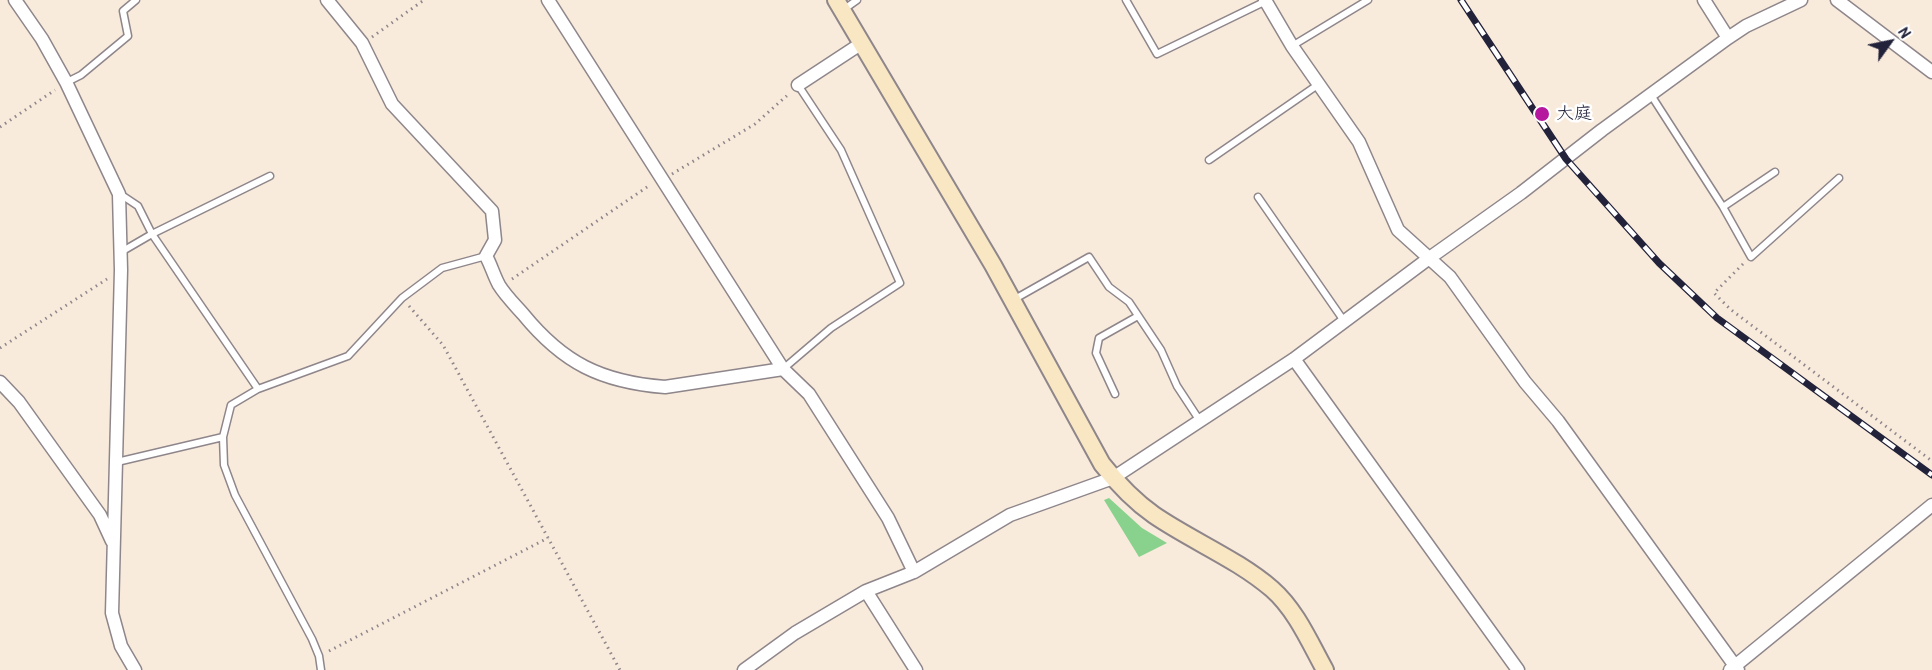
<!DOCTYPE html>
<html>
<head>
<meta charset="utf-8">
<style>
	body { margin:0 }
	#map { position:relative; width:1932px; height:670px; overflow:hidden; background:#f9ebdb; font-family:"Patrick Hand",sans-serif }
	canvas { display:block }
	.north { position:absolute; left:1860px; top:12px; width:60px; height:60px; -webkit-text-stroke:4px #fff; paint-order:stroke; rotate:57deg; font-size:16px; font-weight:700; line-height:24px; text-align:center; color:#22223b }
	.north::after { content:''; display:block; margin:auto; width:21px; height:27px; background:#22223b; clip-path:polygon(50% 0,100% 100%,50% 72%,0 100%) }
</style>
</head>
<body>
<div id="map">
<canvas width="1932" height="670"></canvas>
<div class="north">N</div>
</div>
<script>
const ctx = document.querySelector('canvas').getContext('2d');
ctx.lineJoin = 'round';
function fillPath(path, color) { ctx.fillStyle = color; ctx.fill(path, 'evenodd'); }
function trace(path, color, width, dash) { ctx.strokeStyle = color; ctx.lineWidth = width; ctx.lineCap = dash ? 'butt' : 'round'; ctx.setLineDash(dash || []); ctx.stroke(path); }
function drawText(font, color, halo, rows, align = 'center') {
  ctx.font = font + ' "Patrick Hand","Klee One",sans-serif'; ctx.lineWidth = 5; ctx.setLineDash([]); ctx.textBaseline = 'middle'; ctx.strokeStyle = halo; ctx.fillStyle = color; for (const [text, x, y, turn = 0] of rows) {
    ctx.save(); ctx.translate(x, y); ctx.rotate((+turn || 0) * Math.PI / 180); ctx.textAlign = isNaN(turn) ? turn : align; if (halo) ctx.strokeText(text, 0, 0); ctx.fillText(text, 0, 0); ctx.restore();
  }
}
const green = new Path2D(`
	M 1109,498 L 1142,528 L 1167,543 L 1139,557 L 1104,500 Z`);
const path = new Path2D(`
	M 372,37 L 424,0
	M 0,127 L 55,90
	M 672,174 L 755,124 L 790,93
	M 1743,264 L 1714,293 L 1730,309 L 1932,461
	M 512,279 L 650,185
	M 409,306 L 443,345 L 620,670
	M 0,348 L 107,279
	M 329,651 L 548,538`);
const lane = new Path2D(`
	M 1126,0 L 1157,54 L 1266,1
	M 843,10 L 857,0
	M 1292,46 L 1368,0
	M 67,82 L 81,75 L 128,36 L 123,11 L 136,0
	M 1651,95 L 1723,207 L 1775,172
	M 1209,160 L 1319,84
	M 120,194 L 138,206 L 152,234 L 258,389
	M 1258,197 L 1344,321
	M 1723,207 L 1751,257 L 1839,178
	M 121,252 L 152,234 L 270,176
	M 1013,300 L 1089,257 L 1109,287 L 1129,302 L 1161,350 L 1177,386 L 1200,421
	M 783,369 L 831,328 L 900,283 L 841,150 L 798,85
	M 1115,394 L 1096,353 L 1099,338 L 1138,316
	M 223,437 L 224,465 L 235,495 L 312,639 L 319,656 L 321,670
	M 117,462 L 223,437 L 231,405 L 258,389 L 348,356 L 402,298 L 442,268 L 486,256`);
const street = new Path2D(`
	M 15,0 L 42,39 L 66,82 L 119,194 L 121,270 L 112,613 L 121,646 L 135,670
	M 327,0 L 362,43 L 392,104 L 492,211 L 495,240 L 486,256 C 491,265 494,276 499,285 C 505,295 515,305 523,314 C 563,363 601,382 665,387 L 783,369
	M 548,0 L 783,369 L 809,394 L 888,518 L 914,572
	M 1265,0 L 1292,46 L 1359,142 L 1398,230 L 1450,277 L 1525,382 L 1558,421 L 1738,670
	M 1704,0 L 1728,38
	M 1837,0 L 1932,72
	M 798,85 L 862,43
	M 1294,359 L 1518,670
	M 0,382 L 19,402 L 100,515 L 112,541
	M 866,591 L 916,670
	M 744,670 L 795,633 L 866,591 L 914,572 L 1010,515 L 1113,478 L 1294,359 L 1428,259 L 1521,193 L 1602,130 L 1728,38 L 1746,26 L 1801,0
	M 1730,670 L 1932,505`);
const secondary = new Path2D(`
	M 836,0 L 993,265 L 1102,464 C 1117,483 1134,501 1154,515 C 1192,541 1237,559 1272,589 C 1296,610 1310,643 1325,670`);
const rail = new Path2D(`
	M 1461,0 L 1566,159 L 1659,263 L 1717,318 L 1932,475`);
const markers = [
	[1542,114,8,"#b5179e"]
];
const poiNames = [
	["大庭",1556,114]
];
fillPath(green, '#88d28e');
trace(lane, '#8e868b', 9);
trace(street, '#8e868b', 15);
trace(secondary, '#8e868b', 20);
trace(path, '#8e868b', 3, [1.5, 4.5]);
trace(lane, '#fff', 6);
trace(street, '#fff', 12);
trace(secondary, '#f9e7c3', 16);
trace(rail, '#22223b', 7);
trace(rail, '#fff', 4.5, [14]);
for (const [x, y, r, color] of markers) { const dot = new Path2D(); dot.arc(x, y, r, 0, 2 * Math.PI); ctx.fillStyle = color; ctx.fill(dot); trace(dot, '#fff', 2); }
drawText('18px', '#22223b', '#fff', poiNames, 'left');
</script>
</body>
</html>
